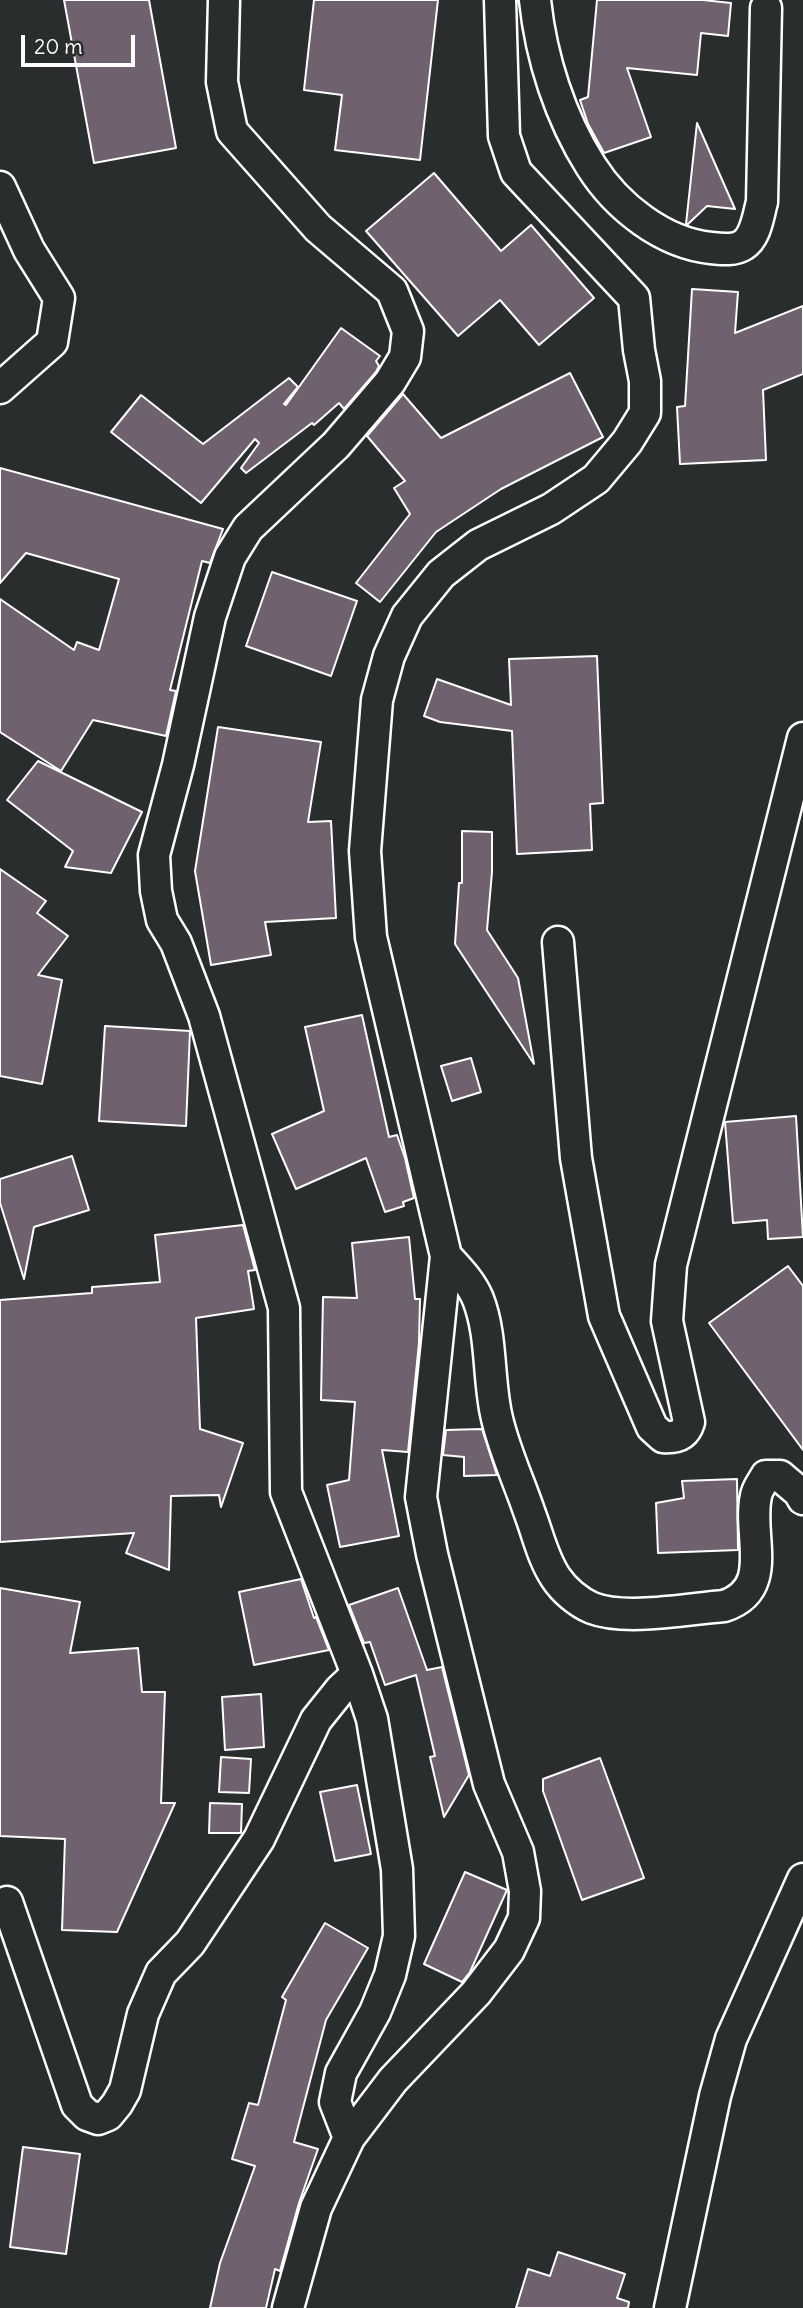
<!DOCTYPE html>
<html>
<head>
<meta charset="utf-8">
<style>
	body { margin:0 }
	#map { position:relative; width:803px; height:2308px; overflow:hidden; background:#2a2d2e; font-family:Delius,sans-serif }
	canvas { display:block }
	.scale { position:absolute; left:21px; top:35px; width:114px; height:32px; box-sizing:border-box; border:4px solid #fff; border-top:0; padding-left:9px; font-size:21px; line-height:24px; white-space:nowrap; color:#fff; -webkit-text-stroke:5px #2a2d2e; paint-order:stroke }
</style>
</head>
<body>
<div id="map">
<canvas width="803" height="2308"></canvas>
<div class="scale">20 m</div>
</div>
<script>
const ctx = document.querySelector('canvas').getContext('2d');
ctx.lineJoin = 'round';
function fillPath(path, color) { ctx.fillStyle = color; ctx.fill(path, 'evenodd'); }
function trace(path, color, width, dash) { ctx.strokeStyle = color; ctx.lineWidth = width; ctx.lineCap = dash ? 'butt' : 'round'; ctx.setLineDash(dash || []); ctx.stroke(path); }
const building = new Path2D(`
	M 64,0 L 149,0 L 176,148 L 94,163 Z
	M 314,0 L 438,0 L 420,160 L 335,150 L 342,95 L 304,90 Z
	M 597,0 L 703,0 L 731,3 L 728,36 L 701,33 L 697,75 L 627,68 L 651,137 L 604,153 L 588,124 L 580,100 L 588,97 Z
	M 697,123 L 735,209 L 707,206 L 688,224 L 686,224 Z
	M 434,173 L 501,251 L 531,225 L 594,298 L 539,345 L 500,300 L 458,336 L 366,231 Z
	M 692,289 L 738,292 L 735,333 L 803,306 L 803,374 L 763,390 L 766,460 L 680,464 L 677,407 L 685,406 Z
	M 341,328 L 380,356 L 376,361 L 379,366 L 376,372 L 344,409 L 339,403 L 314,425 L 312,423 L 246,473 L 241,468 L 259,443 L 255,439 L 201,503 L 111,432 L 141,395 L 203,444 L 289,378 L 298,387 L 284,404 L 286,405 Z
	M 570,373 L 603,437 L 501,489 L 436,532 L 380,602 L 356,583 L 410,514 L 394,488 L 405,481 L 367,436 L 403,394 L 441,438 Z
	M 0,468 L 223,529 L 210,563 L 202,561 L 170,690 L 176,691 L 166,736 L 93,720 L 61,771 L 0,732 L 0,599 L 74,650 L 77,642 L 99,650 L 119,579 L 26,553 L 0,583 Z
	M 272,572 L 357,601 L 331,676 L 246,646 Z
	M 597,656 L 603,803 L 590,804 L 592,850 L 517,854 L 512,731 L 440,722 L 424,716 L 437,679 L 511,705 L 509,659 Z
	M 218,727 L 321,742 L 308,822 L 331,821 L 336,918 L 265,922 L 271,955 L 211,965 L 195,871 Z
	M 38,761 L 142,812 L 111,873 L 65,867 L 73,851 L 7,800 Z
	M 462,831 L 492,832 L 492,872 L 487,930 L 518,978 L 534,1064 L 455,944 L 459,883 L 462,883 Z
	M 0,869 L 46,901 L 37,913 L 68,936 L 38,975 L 62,980 L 42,1084 L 0,1076 Z
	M 362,1015 L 389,1137 L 397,1135 L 405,1158 L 414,1198 L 403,1202 L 404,1206 L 385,1212 L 366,1158 L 296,1189 L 272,1134 L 324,1111 L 305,1027 Z
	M 105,1026 L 190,1031 L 186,1126 L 99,1121 Z
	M 471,1058 L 481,1092 L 452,1101 L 441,1066 Z
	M 796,1116 L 803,1237 L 768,1239 L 767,1220 L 733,1223 L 725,1122 Z
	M 72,1156 L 89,1210 L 34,1227 L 24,1279 L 0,1203 L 0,1179 Z
	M 243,1225 L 255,1270 L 248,1271 L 254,1309 L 196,1318 L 200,1429 L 243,1443 L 221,1507 L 219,1495 L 171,1496 L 169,1570 L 126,1553 L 134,1533 L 0,1542 L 0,1300 L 92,1293 L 92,1287 L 160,1282 L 155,1235 Z
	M 409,1237 L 415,1299 L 420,1299 L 419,1343 L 408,1452 L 382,1450 L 399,1536 L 340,1547 L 327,1485 L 349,1480 L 355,1402 L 321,1400 L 323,1297 L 357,1298 L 352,1243 Z
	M 788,1266 L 803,1286 L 803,1450 L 709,1323 Z
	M 482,1429 L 497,1475 L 464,1476 L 464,1457 L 443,1455 L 446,1430 Z
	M 737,1479 L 738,1550 L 658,1553 L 656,1503 L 684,1498 L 682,1481 Z
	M 301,1579 L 314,1618 L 316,1617 L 329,1650 L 254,1665 L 239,1592 Z
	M 0,1588 L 80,1602 L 70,1653 L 138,1648 L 142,1692 L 165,1692 L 161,1803 L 175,1803 L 117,1932 L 62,1930 L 65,1839 L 0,1836 Z
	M 398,1588 L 427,1670 L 442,1667 L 469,1775 L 444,1817 L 430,1757 L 435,1756 L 416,1675 L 385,1685 L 370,1642 L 364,1643 L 349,1605 Z
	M 261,1694 L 264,1747 L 225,1750 L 222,1697 Z
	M 221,1757 L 251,1759 L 249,1793 L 219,1792 Z
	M 600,1758 L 644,1878 L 582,1900 L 543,1791 L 543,1779 Z
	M 357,1785 L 371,1854 L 335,1861 L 320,1792 Z
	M 210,1803 L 242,1804 L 241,1833 L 209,1833 Z
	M 465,1872 L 507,1890 L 470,1972 L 462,1982 L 424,1964 Z
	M 325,1923 L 368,1948 L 326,2020 L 294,2142 L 318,2149 L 299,2203 L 280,2271 L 275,2269 L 266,2308 L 210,2308 L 220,2263 L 255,2166 L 232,2159 L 249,2103 L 258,2105 L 286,2000 L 282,1997 Z
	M 23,2147 L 80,2154 L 66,2254 L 10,2247 Z
	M 558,2252 L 625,2274 L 617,2298 L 629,2302 L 628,2308 L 516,2308 L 528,2269 L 550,2276 Z`);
const street = new Path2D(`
	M 224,0 L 222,82 L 232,131 L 318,228 L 392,291 L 408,331 L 405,357 L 390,382 L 336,445 L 248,528 L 230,557 L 210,617 L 178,765 L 154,855 L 156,891 L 162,920 L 176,943 L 204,1016 L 284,1308 L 286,1492 L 357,1674 L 372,1719 L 397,1869 L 399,1936 L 390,1975 L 375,2012 L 341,2073 L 335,2102 L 349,2138
	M 535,0 C 541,58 560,117 591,166 C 617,207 663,243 711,248 C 721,249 734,251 743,245 C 756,237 758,216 762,202 L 766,8
	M 0,187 L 29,250 L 59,298 L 52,342 L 0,388
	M 558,942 L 576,1158 L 604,1316 L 652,1427 L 663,1437 C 676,1438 685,1435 689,1422 L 667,1321 L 671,1265 L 803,738
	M 446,1256 C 458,1269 471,1282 478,1299 C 492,1335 488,1376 496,1414 C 503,1448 519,1481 530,1514 C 538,1535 543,1559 556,1578 C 564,1590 578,1602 592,1608 C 625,1621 687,1609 724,1606 C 776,1589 747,1535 756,1496 C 757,1489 763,1482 766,1476 L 780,1476 L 799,1492 L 803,1499
	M 7,1902 L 77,2105 L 87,2115 L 98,2119 L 108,2115 L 117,2104 L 125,2090 L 143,2014 L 161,1973 L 190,1943 L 259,1839 L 316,1720 L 340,1690 L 357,1674
	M 288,2308 L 316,2208 L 349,2138 L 393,2080 L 476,1993 L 509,1950 L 524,1918 L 525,1891 L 518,1852 L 489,1784 L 432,1554 L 421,1497 L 446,1256 L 371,937 L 365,851 L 377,700 L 389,656 L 407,616 L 441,574 L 478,545 L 551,509 L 596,479 L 627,442 L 645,413 L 645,381 L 639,350 L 634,298 L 516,172 L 504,136 L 500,0
	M 670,2308 L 715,2096 L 731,2039 L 803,1879`);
fillPath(building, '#6f616e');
trace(building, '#fff', 2);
trace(street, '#fff', 35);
trace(street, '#2a2d2e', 30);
</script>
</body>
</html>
